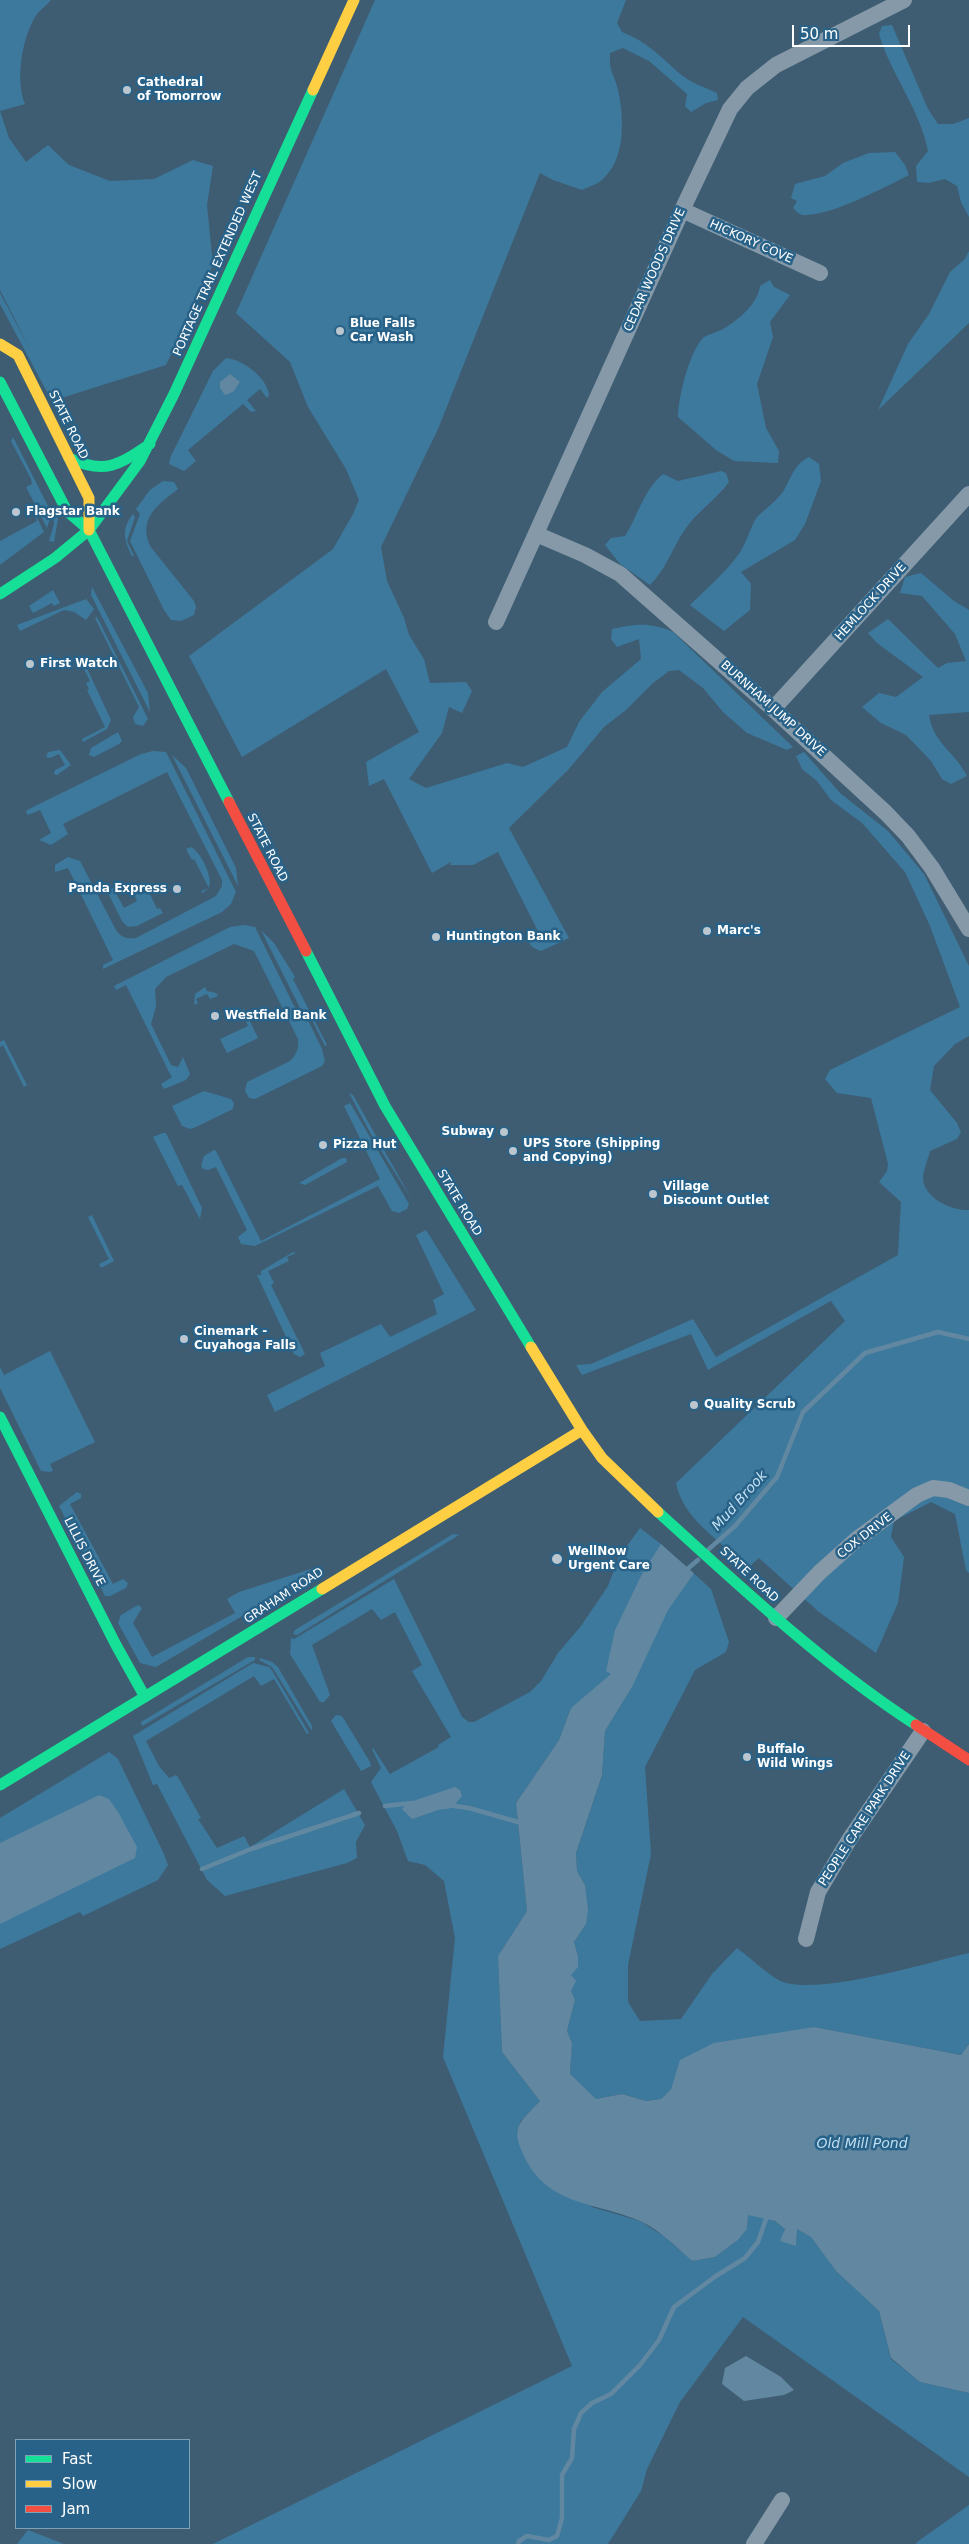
<!DOCTYPE html>
<html>
<head>
<meta charset="utf-8">
<style>
	body { margin:0 }
	#map { position:relative; width:969px; height:2544px; overflow:hidden; background:#3e5d72; font-family:"DejaVu Sans",sans-serif }
	canvas { display:block }
	.legend { position:absolute; left:15px; top:2439px; width:175px; height:90px; box-sizing:border-box; background:#286288; border:1px solid #7ea1b8; margin:0; padding:6px 9px; list-style:none; font-size:15px; color:#fff }
	.legend li { display:flex; align-items:center; gap:10px; height:25px }
	.legend b { width:25px; border:1px solid #7ea1b8 }
	.scale { position:absolute; left:792px; top:25px; width:118px; height:22px; box-sizing:border-box; border:2px solid #fff; border-top:0; padding-left:6px; font-size:15px; line-height:18px; white-space:nowrap; color:#fff; -webkit-text-stroke:4px #286288; paint-order:stroke }
</style>
</head>
<body>
<div id="map">
<canvas width="969" height="2544"></canvas>
<ul class="legend">
<li><b style="height:6px;background:#16e098"></b>Fast</li>
<li><b style="height:6px;background:#ffcf43"></b>Slow</li>
<li><b style="height:6px;background:#f24e42"></b>Jam</li>
</ul>
<div class="scale">50 m</div>
</div>
<script>
const ctx = document.querySelector('canvas').getContext('2d');
ctx.lineJoin = 'round';
function fillPath(path, color) { ctx.fillStyle = color; ctx.fill(path, 'evenodd'); }
function trace(path, color, width, dash) { ctx.strokeStyle = color; ctx.lineWidth = width; ctx.lineCap = dash ? 'butt' : 'round'; ctx.setLineDash(dash || []); ctx.stroke(path); }
function drawText(font, color, halo, rows, align = 'center') {
  ctx.font = font + ' "DejaVu Sans",sans-serif'; ctx.lineWidth = 5; ctx.setLineDash([]); ctx.textBaseline = 'middle'; ctx.strokeStyle = halo; ctx.fillStyle = color; for (const [text, x, y, turn = 0] of rows) {
    ctx.save(); ctx.translate(x, y); ctx.rotate((+turn || 0) * Math.PI / 180); ctx.textAlign = isNaN(turn) ? turn : align; if (halo) ctx.strokeText(text, 0, 0); ctx.fillText(text, 0, 0); ctx.restore();
  }
}
const green = new Path2D(`
	M 0,0 L 51,0 C 47,5 41,9 37,14 C 22,36 15,80 25,104 L 0,111 L 9,138 L 26,162 L 48,145 L 69,165 L 110,181 L 154,179 L 193,160 L 213,166 L 207,205 L 213,265 L 166,365 L 55,400 L 63,416 L 61,418 L 0,304 L 0,293 L 32,353 L 0,290 Z
	M 375,0 L 626,0 L 617,23 L 622,32 C 646,41 660,56 679,73 C 689,82 704,87 717,93 L 718,100 L 706,103 L 691,112 L 685,106 L 687,94 L 649,61 L 623,48 L 610,53 C 609,73 614,73 618,90 C 624,118 626,158 603,179 C 598,184 588,187 582,190 L 553,180 L 540,173 L 438,429 L 381,547 L 387,581 L 404,618 L 409,635 L 424,659 L 430,683 L 466,682 L 472,691 L 462,713 L 449,707 L 442,733 L 409,779 L 426,788 L 507,763 L 523,767 L 567,747 L 579,722 L 602,692 L 641,659 L 639,639 L 617,647 L 611,639 L 612,629 C 637,624 649,622 673,632 L 793,747 L 787,750 L 747,733 L 723,712 L 703,688 L 679,670 L 669,671 L 652,684 L 626,710 L 604,727 L 568,770 L 509,828 L 569,938 L 541,951 C 533,948 529,946 527,937 L 538,931 L 498,852 L 473,865 L 450,865 L 451,862 L 432,873 L 384,779 L 369,786 L 366,762 L 419,732 L 386,669 L 242,757 L 189,656 L 333,549 L 353,514 L 359,500 L 346,469 L 308,407 L 290,362 L 236,313 Z
	M 892,25 L 928,109 L 938,124 L 953,124 L 969,118 L 969,217 L 961,202 L 957,186 L 945,179 L 929,183 L 917,182 L 916,166 L 928,151 C 920,109 891,75 879,34 L 882,26 Z
	M 895,152 L 905,165 L 909,175 C 883,188 835,214 806,215 C 800,216 797,212 793,208 L 797,201 L 791,198 L 795,184 L 825,176 L 843,163 L 869,153 Z
	M 969,251 L 969,323 L 878,410 L 908,344 L 929,314 L 950,272 L 965,259 Z
	M 770,280 L 774,287 L 790,295 L 770,322 L 773,337 L 757,384 L 766,428 L 779,451 L 778,463 L 734,461 L 716,450 L 678,417 C 678,398 689,354 702,339 C 706,334 717,333 723,329 C 737,321 758,304 760,286 Z
	M 226,358 C 242,359 267,377 269,395 L 267,398 L 260,389 L 247,400 L 256,411 L 251,412 L 243,404 L 188,450 L 196,461 L 184,471 L 169,464 L 171,456 L 213,371 Z
	M 13,437 L 49,508 L 50,519 L 47,528 L 26,487 L 32,484 L 31,479 L 11,441 Z
	M 809,457 L 819,464 L 821,481 L 805,524 L 795,540 L 741,572 L 751,584 L 750,610 L 724,631 L 690,605 C 706,589 725,573 738,555 C 746,545 751,525 757,517 C 766,508 777,501 784,490 C 792,476 794,465 809,457 Z
	M 721,471 L 726,473 L 729,482 C 716,500 696,512 684,531 C 672,549 666,569 650,585 L 620,564 L 605,545 L 611,538 L 625,536 C 638,516 644,489 663,474 L 678,481 Z
	M 163,481 L 174,482 L 178,489 C 158,505 138,517 150,546 L 194,601 L 196,607 L 194,615 L 181,621 L 171,620 L 164,610 L 130,541 L 140,514 L 136,509 L 150,490 Z
	M 30,503 L 44,532 L 0,565 L 0,541 L 37,521 Z
	M 52,509 L 58,519 L 54,542 L 49,541 L 54,524 Z
	M 133,514 L 135,517 L 127,541 L 134,556 L 132,556 C 124,540 121,529 133,514 Z
	M 921,573 L 954,601 L 969,610 L 969,712 L 929,715 C 933,743 955,752 967,776 L 951,784 L 942,779 L 931,761 L 906,735 L 881,723 L 862,707 L 879,693 L 896,697 L 923,677 L 877,643 L 868,633 L 888,619 L 938,668 L 947,663 L 966,661 L 955,634 L 922,596 L 900,593 L 905,577 Z
	M 92,587 L 148,693 L 150,712 L 91,595 Z
	M 53,590 L 60,603 L 54,606 L 52,603 L 33,613 L 29,606 Z
	M 86,599 L 94,609 L 86,620 L 74,612 L 64,610 L 20,631 L 17,625 Z
	M 97,617 L 148,719 L 143,726 L 135,724 L 133,717 L 139,707 L 95,618 Z
	M 84,662 L 111,720 L 107,729 L 83,742 L 82,739 L 105,727 L 87,690 L 89,689 L 86,683 L 90,681 L 81,663 Z
	M 118,732 L 122,741 L 119,744 L 94,757 L 89,755 L 91,748 Z
	M 60,750 L 71,765 L 57,775 L 54,774 L 55,770 L 65,765 L 59,754 L 50,758 L 46,757 L 48,752 Z
	M 153,751 L 166,752 L 236,892 L 231,904 L 222,912 L 103,969 L 103,965 L 113,960 L 68,868 L 55,872 L 55,865 L 68,857 L 80,861 L 116,930 C 122,938 126,939 136,938 L 216,896 L 222,886 L 222,880 L 167,772 L 63,824 L 68,834 L 51,845 L 39,840 L 51,833 L 40,810 L 28,815 L 26,812 L 27,810 L 141,754 Z
	M 804,752 L 840,793 L 888,831 L 924,874 L 969,966 L 969,1036 L 955,1044 L 934,1066 L 930,1090 L 957,1123 L 961,1132 L 957,1139 L 930,1151 C 928,1159 923,1170 923,1179 C 924,1198 952,1211 969,1210 L 969,1573 L 966,1570 L 955,1514 L 931,1502 L 894,1521 L 891,1537 L 904,1557 L 898,1603 L 876,1653 L 819,1612 L 759,1558 L 749,1567 L 743,1562 C 717,1539 683,1518 676,1483 L 845,1321 L 831,1301 L 708,1370 L 691,1334 L 582,1375 L 576,1365 L 591,1364 L 693,1319 L 716,1357 L 898,1255 L 901,1202 L 879,1182 L 887,1171 L 888,1164 L 871,1098 L 837,1093 L 825,1079 L 830,1070 L 960,1007 L 930,926 L 905,872 L 862,823 L 831,800 L 817,781 L 802,769 L 796,756 Z
	M 172,755 L 186,768 L 236,868 L 238,886 Z
	M 191,847 C 201,852 213,877 209,887 L 203,893 L 201,891 L 209,888 L 194,859 L 192,860 L 186,849 Z
	M 113,888 L 124,908 L 137,901 L 134,894 L 147,888 L 157,909 L 160,908 L 163,913 L 137,926 L 128,927 L 122,921 L 108,893 L 109,889 Z
	M 244,925 L 255,927 L 294,1006 L 306,1016 L 322,1049 L 325,1061 L 322,1066 L 255,1099 L 249,1098 L 245,1091 L 247,1082 L 290,1061 C 297,1054 299,1048 298,1039 L 254,951 L 234,944 L 166,977 L 155,989 L 156,1006 L 151,1024 L 171,1065 L 178,1067 L 183,1057 L 190,1074 L 186,1080 L 164,1089 L 161,1084 L 172,1077 L 169,1072 L 126,985 L 116,990 L 114,986 L 230,927 Z
	M 261,930 L 274,943 L 295,977 L 293,979 L 327,1045 L 325,1046 L 308,1012 L 300,1008 Z
	M 205,987 L 207,991 L 216,993 L 218,996 L 210,999 L 207,994 L 196,999 L 198,1003 L 194,1005 L 195,994 Z
	M 244,1009 L 258,1038 L 227,1053 L 220,1039 L 248,1026 L 241,1010 Z
	M 4,1040 L 27,1085 L 24,1087 L 3,1045 L 0,1047 L 0,1042 Z
	M 204,1091 L 231,1099 L 234,1103 L 233,1109 L 196,1127 L 190,1129 L 182,1126 L 172,1106 Z
	M 349,1093 L 353,1095 L 411,1198 L 373,1138 Z
	M 350,1103 L 409,1204 L 407,1209 L 399,1213 L 392,1211 L 378,1186 L 255,1246 L 241,1244 L 238,1237 L 247,1230 L 216,1167 L 208,1170 L 203,1169 L 201,1166 L 204,1156 L 214,1150 L 216,1151 L 261,1241 L 380,1179 L 344,1106 Z
	M 163,1133 L 166,1133 L 202,1208 L 200,1219 L 182,1185 L 178,1186 L 153,1137 Z
	M 342,1158 L 346,1158 L 347,1162 L 305,1185 L 299,1183 Z
	M 92,1215 L 114,1261 L 101,1268 L 99,1264 L 109,1259 L 88,1217 Z
	M 426,1230 L 476,1310 L 275,1412 L 267,1395 L 325,1366 L 320,1353 L 381,1324 L 390,1337 L 437,1314 L 433,1300 L 444,1294 L 416,1235 Z
	M 293,1252 L 296,1253 L 287,1257 L 289,1261 L 268,1271 L 274,1283 L 271,1285 L 305,1354 L 300,1357 L 294,1354 L 257,1275 L 261,1275 L 261,1271 Z
	M 50,1351 L 95,1442 L 50,1464 L 53,1470 L 51,1472 L 41,1471 L 0,1388 L 0,1367 L 4,1375 Z
	M 77,1492 L 81,1494 L 81,1498 L 70,1504 L 113,1584 L 123,1579 L 128,1583 L 126,1588 L 110,1596 L 105,1596 L 59,1506 Z
	M 640,1528 L 661,1544 L 711,1589 L 729,1642 L 726,1652 L 695,1670 L 645,1767 L 651,1854 L 628,1965 L 628,2002 L 640,2021 L 681,2019 L 712,1974 L 737,1948 C 748,1956 773,1979 783,1982 C 822,1995 926,1963 969,1953 L 969,2044 L 961,2055 L 814,2027 L 681,2060 L 671,2089 L 661,2099 L 646,2101 L 622,2094 L 596,2099 L 570,2075 L 572,2043 L 567,2031 L 575,2000 L 571,1991 L 571,1975 L 578,1956 L 574,1942 L 586,1924 L 585,1885 L 577,1871 L 576,1853 L 602,1775 L 605,1731 L 632,1687 L 571,1708 L 559,1740 L 516,1803 L 527,1911 L 498,1956 L 502,2052 L 540,2101 L 520,2122 L 592,2207 L 640,2221 L 665,2237 L 692,2261 L 715,2257 L 738,2240 L 747,2229 L 748,2214 L 775,2221 L 785,2229 L 781,2241 L 796,2245 L 797,2229 L 811,2237 L 836,2271 L 879,2311 L 891,2359 L 920,2382 L 969,2393 L 969,2477 L 743,2317 L 680,2402 L 647,2469 L 641,2491 L 608,2544 L 213,2544 L 572,2366 L 443,2057 L 455,1938 L 444,1881 L 425,1865 L 408,1861 L 397,1831 L 371,1782 L 381,1768 L 372,1749 L 373,1748 L 390,1774 L 439,1747 L 438,1745 L 451,1737 L 412,1671 L 422,1665 L 395,1612 L 381,1620 L 372,1609 L 312,1645 L 330,1695 L 324,1702 L 320,1702 L 290,1654 L 291,1638 L 294,1639 L 394,1579 L 462,1717 L 469,1722 L 474,1722 L 530,1692 L 541,1681 L 558,1653 L 581,1626 L 608,1586 L 619,1557 Z
	M 453,1534 L 459,1535 L 297,1635 L 293,1634 L 295,1630 Z
	M 317,1567 L 318,1570 L 310,1576 L 156,1667 L 140,1663 L 118,1623 L 121,1615 L 138,1605 L 142,1608 L 133,1623 L 152,1657 L 235,1613 L 227,1599 L 239,1592 Z
	M 248,1657 L 255,1657 L 255,1660 L 142,1726 L 141,1722 Z
	M 260,1658 L 272,1662 L 278,1667 L 312,1726 L 312,1731 L 272,1667 L 259,1660 Z
	M 253,1663 L 269,1667 L 273,1672 L 309,1733 L 307,1734 L 274,1679 L 261,1686 L 254,1676 L 146,1741 L 159,1766 L 169,1778 L 176,1775 L 178,1777 L 201,1818 L 198,1819 L 217,1848 L 244,1836 L 250,1847 L 344,1789 L 365,1825 L 356,1842 L 357,1858 L 347,1863 L 225,1896 L 207,1880 L 157,1784 L 153,1785 L 133,1736 Z
	M 336,1715 L 342,1716 L 370,1762 L 371,1766 L 361,1771 L 331,1721 Z
	M 109,1752 L 118,1759 L 164,1854 L 168,1865 L 158,1880 L 83,1916 L 80,1912 L 0,1949 L 0,1818 Z
	M 969,2505 L 969,2544 L 916,2544 L 917,2542 Z
	M 28,2530 L 64,2544 L 17,2544 Z`);
const water = new Path2D(`
	M 230,374 L 240,382 L 233,392 L 225,395 L 220,388 L 220,382 Z
	M 661,1544 L 694,1573 L 668,1610 L 632,1687 L 605,1731 L 602,1775 L 576,1853 L 577,1871 L 585,1885 L 588,1910 L 586,1924 L 574,1942 L 578,1956 L 578,1967 L 571,1975 L 576,1981 L 571,1991 L 575,2000 L 567,2031 L 572,2043 L 570,2074 L 596,2099 L 622,2094 L 646,2101 L 661,2099 L 671,2089 L 680,2060 L 714,2043 L 814,2027 L 961,2055 L 969,2044 L 969,2393 L 920,2382 L 891,2358 L 879,2311 L 836,2271 L 811,2237 L 797,2229 L 796,2246 L 780,2241 L 785,2229 L 775,2221 L 748,2215 L 747,2229 L 738,2240 L 715,2257 L 692,2261 C 676,2247 660,2230 640,2221 C 596,2202 547,2206 524,2156 C 510,2127 520,2122 540,2101 L 502,2052 L 498,1956 L 527,1911 L 516,1803 L 559,1740 L 571,1708 L 611,1674 L 606,1671 L 615,1630 L 642,1574 Z
	M 455,1787 L 460,1790 L 462,1796 L 452,1808 L 438,1810 L 412,1819 L 402,1809 L 407,1803 Z
	M 99,1795 L 109,1799 L 118,1812 L 137,1847 L 135,1858 L 0,1924 L 0,1843 Z
	M 746,2356 L 781,2377 L 794,2390 L 784,2395 L 744,2401 L 722,2384 L 725,2368 Z`);
const pier = new Path2D(`
	M 659,1542 L 663,1542 L 696,1572 L 696,1575 Z`);
const stream = new Path2D(`
	M 709,1549 L 735,1526 L 777,1477 L 803,1412 L 865,1353 L 938,1332 L 969,1339
	M 685,1571 L 698,1560
	M 448,1805 L 469,1808 L 518,1822
	M 385,1806 L 413,1803
	M 202,1869 L 251,1849 L 359,1813
	M 518,2544 L 519,2541 L 527,2536 L 549,2540 L 557,2536 L 562,2518 L 562,2475 L 572,2458 L 574,2429 L 581,2413 L 592,2403 L 611,2394 L 640,2365 L 659,2340 L 674,2307 L 716,2276 L 745,2258 L 758,2242 L 766,2219`);
const street = new Path2D(`
	M 682,210 L 820,273
	M 536,534 L 585,555 L 620,574 L 773,709 L 886,813 L 908,836 L 932,868 L 969,929
	M 496,622 L 683,208 L 730,109 L 747,88 L 776,65 L 904,0
	M 773,709 L 969,494
	M 776,1618 L 820,1572 L 857,1539 L 917,1495 L 933,1488 L 949,1490 L 969,1498
	M 806,1939 L 818,1892 L 849,1840 L 923,1731
	M 754,2544 L 782,2500`);
const fast = new Path2D(`
	M 0,382 L 67,511 L 89,530 L 229,802
	M 69,458 C 105,475 119,465 150,444
	M 0,594 L 55,558 L 89,530 L 140,461 L 174,394 L 313,90
	M 306,951 L 385,1106 L 531,1347
	M 0,1417 L 116,1645 L 145,1697
	M 658,1512 C 741,1587 822,1664 916,1725
	M 0,1785 L 322,1589`);
const slow = new Path2D(`
	M 313,90 L 354,0
	M 0,344 L 18,355 L 89,498 L 89,530
	M 531,1347 L 582,1430 L 602,1458 L 658,1512
	M 322,1589 L 582,1430`);
const jam = new Path2D(`
	M 229,802 L 306,951
	M 916,1725 L 969,1760`);
const markers = [
	[127,90,5,"#bbc6ce"],
	[340,331,5,"#bbc6ce"],
	[16,512,5,"#bbc6ce"],
	[30,664,5,"#bbc6ce"],
	[177,889,5,"#bbc6ce"],
	[707,931,5,"#bbc6ce"],
	[436,937,5,"#bbc6ce"],
	[215,1016,5,"#bbc6ce"],
	[504,1132,5,"#bbc6ce"],
	[323,1145,5,"#bbc6ce"],
	[513,1151,5,"#bbc6ce"],
	[653,1194,5,"#bbc6ce"],
	[184,1339,5,"#bbc6ce"],
	[694,1405,5,"#bbc6ce"],
	[557,1559,6,"#bbc6ce"],
	[747,1757,5,"#bbc6ce"]
];
const poiNames = [
	["Cathedral",137,83],
	["of Tomorrow",137,97],
	["Blue Falls",350,324],
	["Car Wash",350,338],
	["Flagstar Bank",26,512],
	["First Watch",40,664],
	["Panda Express",167,889,"right"],
	["Marc's",717,931],
	["Huntington Bank",446,937],
	["Westfield Bank",225,1016],
	["Subway",494,1132,"right"],
	["UPS Store (Shipping",523,1144],
	["and Copying)",523,1158],
	["Pizza Hut",333,1145],
	["Village",663,1187],
	["Discount Outlet",663,1201],
	["Cinemark -",194,1332],
	["Cuyahoga Falls",194,1346],
	["Quality Scrub",704,1405],
	["WellNow",568,1552],
	["Urgent Care",568,1566],
	["Buffalo",757,1750],
	["Wild Wings",757,1764]
];
const streetNames = [
	["HICKORY COVE",751,242,24],
	["PORTAGE TRAIL EXTENDED WEST",218,264,-66],
	["CEDAR WOODS DRIVE",655,270,-66],
	["STATE ROAD",68,425,64],
	["HEMLOCK DRIVE",871,602,-48],
	["BURNHAM JUMP DRIVE",773,709,42],
	["STATE ROAD",267,848,63],
	["STATE ROAD",459,1203,59],
	["COX DRIVE",865,1536,-38],
	["LILLIS DRIVE",84,1552,63],
	["STATE ROAD",749,1575,43],
	["GRAHAM ROAD",284,1596,-33],
	["PEOPLE CARE PARK DRIVE",865,1819,-57]
];
const waterNames = [
	["Mud Brook",740,1501,-48],
	["Old Mill Pond",862,2144]
];
fillPath(green, '#3d799d');
fillPath(water, '#6288a1');
fillPath(pier, '#3e5d72');
trace(stream, '#6288a1', 4.5);
trace(street, '#8599a8', 16);
trace(fast, '#16e098', 11);
trace(slow, '#ffcf43', 11);
trace(jam, '#f24e42', 11);
for (const [x, y, r, color] of markers) { const dot = new Path2D(); dot.arc(x, y, r, 0, 2 * Math.PI); ctx.fillStyle = color; ctx.fill(dot); trace(dot, '#286288', 2); }
drawText('bold 12px', '#fff', '#286288', poiNames, 'left');
drawText('12px', '#fff', '#286288', streetNames);
drawText('italic 14px', '#c0def0', '#286288', waterNames);
</script>
</body>
</html>
